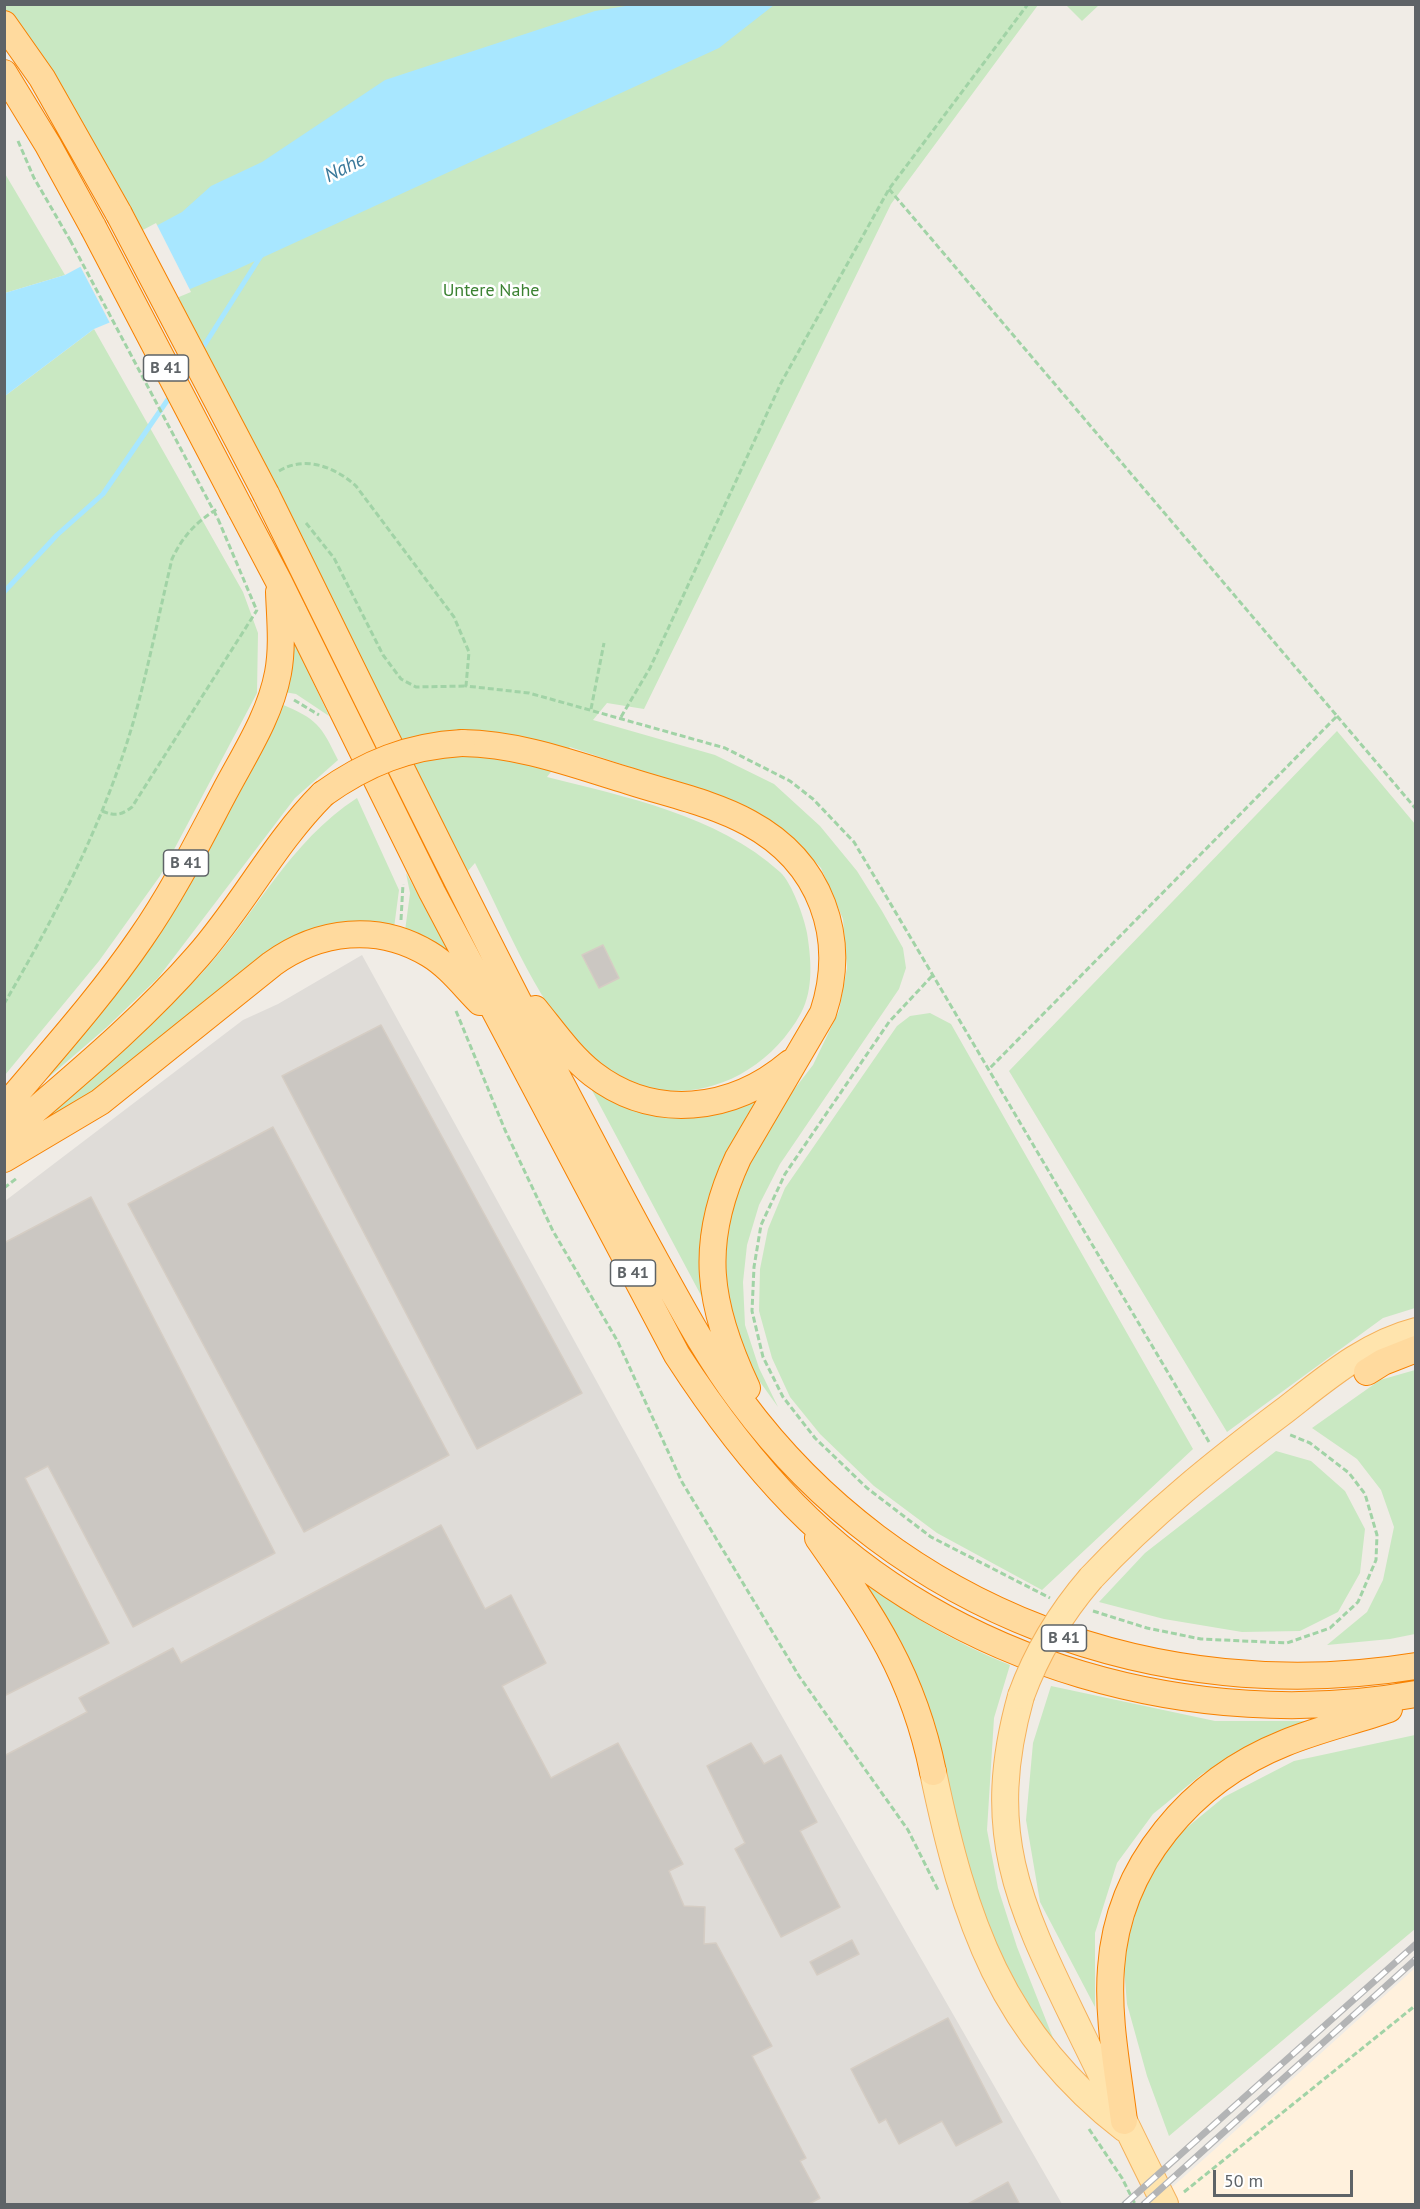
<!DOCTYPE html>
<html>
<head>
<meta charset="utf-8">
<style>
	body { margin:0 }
	#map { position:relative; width:1420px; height:2209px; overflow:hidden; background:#f0ece6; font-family:"PT Sans",sans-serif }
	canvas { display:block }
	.frame { position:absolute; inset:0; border:6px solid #5e6367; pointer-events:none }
	.scale { position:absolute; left:1213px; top:2170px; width:140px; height:27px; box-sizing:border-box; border:3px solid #5e6367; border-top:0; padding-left:8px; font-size:18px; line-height:21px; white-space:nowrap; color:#5e6367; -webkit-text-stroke:4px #fff; paint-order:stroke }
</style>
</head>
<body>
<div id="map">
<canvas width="1420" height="2209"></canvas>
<div class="frame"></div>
<div class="scale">50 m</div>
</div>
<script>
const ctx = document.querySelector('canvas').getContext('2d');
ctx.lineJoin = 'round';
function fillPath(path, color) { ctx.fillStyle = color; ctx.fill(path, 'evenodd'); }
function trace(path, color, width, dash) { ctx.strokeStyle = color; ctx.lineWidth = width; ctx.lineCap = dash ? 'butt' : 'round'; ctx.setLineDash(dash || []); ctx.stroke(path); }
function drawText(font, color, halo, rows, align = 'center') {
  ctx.font = font + ' "PT Sans",sans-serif'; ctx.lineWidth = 5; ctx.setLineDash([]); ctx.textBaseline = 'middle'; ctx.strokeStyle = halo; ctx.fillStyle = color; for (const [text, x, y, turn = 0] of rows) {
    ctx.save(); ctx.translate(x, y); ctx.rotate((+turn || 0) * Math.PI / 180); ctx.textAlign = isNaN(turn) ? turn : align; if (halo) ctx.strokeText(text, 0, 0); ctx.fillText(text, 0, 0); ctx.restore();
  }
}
const commercial = new Path2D(`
	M 1415,1968 L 1415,2204 L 1153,2204 L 1214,2150 Z`);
const industrial = new Path2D(`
	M 362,955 L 760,1678 L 1062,2204 L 5,2204 L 5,1201 L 243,1020 L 278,1004 Z`);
const green = new Path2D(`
	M 4,5 L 1038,5 L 891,204 L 644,709 L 607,703 L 593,720 L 715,755 L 774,784 L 820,826 L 857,871 L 882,911 L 903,948 L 906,968 L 899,989 L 780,1164 L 759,1205 L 747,1245 L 743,1282 L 745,1325 L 759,1368 L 778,1407 L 750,1368 L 730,1322 L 720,1265 L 727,1213 L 746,1164 L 779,1109 L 813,1065 L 839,1011 L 847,968 L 843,919 L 821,868 L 787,832 L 732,801 L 570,747 L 547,777 C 626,797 717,815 780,872 C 792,883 804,917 807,933 C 811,958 814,989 801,1013 C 765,1079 685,1113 617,1075 C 609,1070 599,1067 593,1061 C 540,1011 508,928 475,863 L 467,872 L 72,108 L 5,9 Z
	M 1066,5 L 1099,5 L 1082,21 Z
	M 4,172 L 65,275 L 5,293 L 4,293 Z
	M 94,329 L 243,592 L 258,633 L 257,693 L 160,876 L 99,961 L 5,1075 L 5,396 Z
	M 286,624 L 329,716 L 296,694 L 284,692 Z
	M 281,704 C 317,719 321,725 338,760 L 295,798 L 158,978 L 107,1027 L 12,1109 L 110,996 L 167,923 Z
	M 1337,731 L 1415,824 L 1415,1308 L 1383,1318 L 1227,1432 L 1009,1071 Z
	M 357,798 L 399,890 L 394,928 L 341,925 L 91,1097 L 9,1146 C 75,1090 143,1035 203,972 C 256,914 289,842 357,798 Z
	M 406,873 L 458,967 L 405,931 L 410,893 Z
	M 930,1013 L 951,1024 L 1193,1449 L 1042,1590 L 937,1533 L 874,1486 L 820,1434 L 790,1397 L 772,1358 L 759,1311 L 760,1269 L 768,1229 L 785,1188 L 897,1026 L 910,1016 Z
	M 587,1081 L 616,1100 L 771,1090 L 747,1120 L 704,1301 Z
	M 1415,1370 L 1415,1634 L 1390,1639 L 1327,1645 L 1367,1612 L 1383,1580 L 1394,1527 L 1381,1490 L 1357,1459 L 1312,1428 L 1380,1380 Z
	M 1276,1451 L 1311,1461 L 1345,1491 L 1365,1529 L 1360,1573 L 1338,1612 L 1300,1631 L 1242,1632 L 1164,1619 L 1099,1602 L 1145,1553 Z
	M 859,1579 C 911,1616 951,1641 1010,1665 L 994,1718 L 987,1830 L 998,1888 L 1017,1947 L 1057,2048 L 1016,1986 L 978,1911 L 923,1691 L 899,1642 Z
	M 1051,1686 L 1215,1721 L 1317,1721 L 1258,1742 L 1202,1774 L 1153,1814 L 1117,1863 L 1095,1933 L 1095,2007 L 1040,1902 L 1026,1820 L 1033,1743 Z
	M 1415,1735 L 1415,1929 L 1169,2136 L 1147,2076 L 1127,2004 L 1123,1956 L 1145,1881 L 1179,1834 L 1224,1797 L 1294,1761 Z`);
const water = new Path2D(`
	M 638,4 L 774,5 L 719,48 L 231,272 L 94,329 L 5,396 L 5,293 L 65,275 L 182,212 L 211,186 L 262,162 L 385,80 L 595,11 Z`);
const pier = new Path2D(`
	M 156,223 L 191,292 L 111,325 L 79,264 Z`);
const stream = new Path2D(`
	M 200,352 L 262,254
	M 4,592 L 57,535 L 103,494 L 171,395`);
const building = new Path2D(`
	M 603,945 L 619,978 L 599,988 L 582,955 Z
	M 381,1025 L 582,1393 L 477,1449 L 282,1076 Z
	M 273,1127 L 449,1455 L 304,1532 L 128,1204 Z
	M 91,1197 L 275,1553 L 133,1627 L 48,1466 L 25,1478 L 109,1643 L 4,1696 L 4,1243 Z
	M 441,1525 L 485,1609 L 511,1595 L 546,1663 L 502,1686 L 551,1778 L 618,1743 L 683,1864 L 669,1871 L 684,1906 L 705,1907 L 704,1944 L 716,1943 L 772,2046 L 752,2056 L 806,2158 L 800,2161 L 820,2198 L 807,2205 L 4,2205 L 4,1756 L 87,1712 L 79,1698 L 173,1648 L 181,1663 Z
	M 751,1743 L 764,1764 L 781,1755 L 817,1822 L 800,1831 L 840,1907 L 781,1937 L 735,1849 L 745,1843 L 707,1766 Z
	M 852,1940 L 859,1954 L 817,1975 L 810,1962 Z
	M 948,2018 L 1002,2122 L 956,2146 L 942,2121 L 899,2144 L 886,2119 L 879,2123 L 851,2069 Z
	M 1008,2182 L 1020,2205 L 966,2205 Z`);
const path = new Path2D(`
	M 18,141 L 34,178 L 70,240
	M 889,189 L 1337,716 L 990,1068
	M 279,471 C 305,455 335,467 356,486 L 454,617 L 469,652 L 466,686 L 529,693 L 725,748 L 790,781 L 813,799 L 854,842 L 1209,1442
	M 218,519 L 257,611
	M 306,523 L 334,558 L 383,655 L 401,679 L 416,687 L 466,686
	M 294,700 L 319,715
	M 591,709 L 604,643
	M 1337,716 L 1416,809
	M 621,717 L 650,668 L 781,383 L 889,189 L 1028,4
	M 102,811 C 115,816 120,816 132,807 L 257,610
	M 401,920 L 403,884
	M 932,976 L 889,1022 L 785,1174 L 761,1225 L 754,1267 L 752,1311 L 763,1357 L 783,1397 L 815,1438 L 867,1488 L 931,1537 L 1050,1598
	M 4,1004 C 56,915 104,822 133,723 C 148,669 159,614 172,559 C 183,536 195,523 217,509
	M 456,1011 L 505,1130 L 553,1231 L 618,1342 L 682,1482 L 799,1676 L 908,1830 L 939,1892
	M 4,1188 L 17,1178
	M 1093,1611 L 1147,1628 L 1201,1639 L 1287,1643 L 1330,1628 L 1358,1602 L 1376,1560 L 1377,1535 L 1365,1494 L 1349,1473 L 1310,1443 L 1288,1434
	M 1415,1899 L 1416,1900
	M 1089,2129 L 1122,2178 L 1135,2204
	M 1184,2192 L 1416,2005`);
const primary = new Path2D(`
	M 1091,1578 C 1149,1516 1216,1462 1284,1411 C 1324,1380 1365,1344 1416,1331
	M 1021,1696 C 982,1835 1020,1907 1079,2029 C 1108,2088 1136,2146 1165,2204
	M 933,1772 C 964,1920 1001,2033 1125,2129`);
const trunk = new Path2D(`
	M 4,24 L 42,78 L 119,214
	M 4,73 L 48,145 L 93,227
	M 266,494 C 359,682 450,871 547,1057 C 584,1126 619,1195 657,1263 C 683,1310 708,1357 741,1401 C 897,1612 1159,1708 1416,1666
	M 240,508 L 278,580 L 432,892 L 677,1355 C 712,1409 749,1459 794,1505 C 951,1665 1197,1734 1416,1694
	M 462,743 C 521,744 573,764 629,781 C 669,794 713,803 749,823 C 821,862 848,937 823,1013 L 738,1158 C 698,1244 708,1305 747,1388
	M 535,1009 C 553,1031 570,1056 593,1074 C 654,1121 732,1112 790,1063
	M 4,1108 C 51,1052 100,998 141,938 C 173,892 198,842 224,793 C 244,755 270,716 278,673 C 283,646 280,619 279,592
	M 4,1137 C 71,1079 140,1023 198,956 C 243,905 274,843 323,794
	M 4,1159 L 100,1102 L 272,964 C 319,930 378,923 429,954 C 449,966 464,986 480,1002
	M 1367,1372 L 1383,1362 L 1416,1349
	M 818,1538 C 874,1618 913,1674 933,1772
	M 1124,2121 C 1118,2071 1107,2018 1111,1968 C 1118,1865 1192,1780 1285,1743 C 1319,1729 1355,1721 1389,1709`);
const rail = new Path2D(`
	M 1125,2204 L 1416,1944
	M 1144,2204 L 1416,1959`);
const pathBridge = new Path2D(`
	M 70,240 L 218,519`);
const primaryBridge = new Path2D(`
	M 1021,1696 C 1037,1652 1060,1614 1091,1578`);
const trunkBridge = new Path2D(`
	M 119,214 L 266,494
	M 93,227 L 240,508
	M 323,794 C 366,763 409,746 462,743`);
const shields = [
	[166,368,45],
	[186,863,45],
	[633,1273,45],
	[1064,1638,45]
];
const shieldNames = [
	["B 41",166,368],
	["B 41",186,863],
	["B 41",633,1273],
	["B 41",1064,1638]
];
const parkNames = [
	["Untere Nahe",491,291]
];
const waterNames = [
	["Nahe",345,168,-26]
];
fillPath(commercial, '#fff1dd');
fillPath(industrial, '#dfdcd8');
fillPath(green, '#c9e8c2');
fillPath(water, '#a8e7ff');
fillPath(pier, '#f0ece6');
trace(stream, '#a8e7ff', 5);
fillPath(building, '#cbc7c2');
trace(building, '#d5cdc4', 1.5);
trace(primary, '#f5b15b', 28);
trace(trunk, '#f78100', 28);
trace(path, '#a1d3a6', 3, [6, 3]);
trace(primary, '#ffe4ad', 26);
trace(trunk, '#ffda9e', 26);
trace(rail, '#b3b4b5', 7);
trace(rail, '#fff', 4.5, [14]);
trace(primaryBridge, '#f5b15b', 28, []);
trace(trunkBridge, '#f78100', 28, []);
trace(pathBridge, '#a1d3a6', 3, [6, 3]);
trace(primaryBridge, '#ffe4ad', 26);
trace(trunkBridge, '#ffda9e', 26);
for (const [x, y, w] of shields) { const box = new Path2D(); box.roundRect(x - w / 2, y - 13, w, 26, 4.5); ctx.fillStyle = '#fff'; ctx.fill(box); trace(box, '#5e6367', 1.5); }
drawText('bold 16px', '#5e6367', null, shieldNames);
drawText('18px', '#3b8232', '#fff', parkNames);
drawText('italic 20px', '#39789a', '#fff', waterNames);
</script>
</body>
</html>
